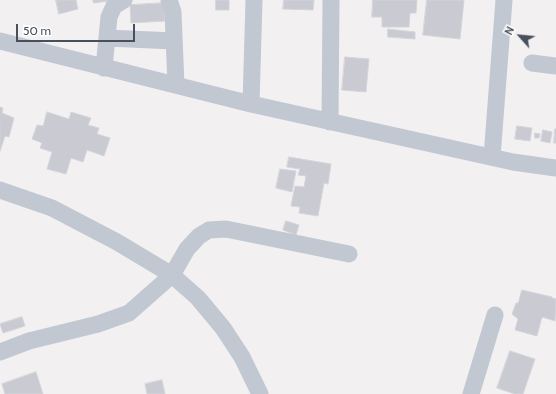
<!DOCTYPE html>
<html>
<head>
<meta charset="utf-8">
<style>
	body { margin:0 }
	#map { position:relative; width:556px; height:394px; overflow:hidden; background:#f2f0f0; font-family:Cabin,sans-serif }
	canvas { display:block }
	.north { position:absolute; left:500px; top:16px; width:40px; height:40px; -webkit-text-stroke:3px #fff; paint-order:stroke; rotate:297deg; font-size:11px; font-weight:700; line-height:16px; text-align:center; color:#48505d }
	.north::after { content:''; display:block; margin:auto; width:14px; height:18px; background:#48505d; clip-path:polygon(50% 0,100% 100%,50% 72%,0 100%) }
	.scale { position:absolute; left:16px; top:24px; width:119px; height:18px; box-sizing:border-box; border:2px solid #48505d; border-top:0; padding-left:5px; font-size:12px; line-height:14px; white-space:nowrap; color:#48505d; -webkit-text-stroke:3px #fff; paint-order:stroke }
</style>
</head>
<body>
<div id="map">
<canvas width="556" height="394"></canvas>
<div class="north">N</div>
<div class="scale">50 m</div>
</div>
<script>
const ctx = document.querySelector('canvas').getContext('2d');
ctx.lineJoin = 'round';
function fillPath(path, color) { ctx.fillStyle = color; ctx.fill(path, 'evenodd'); }
function trace(path, color, width, dash) { ctx.strokeStyle = color; ctx.lineWidth = width; ctx.lineCap = dash ? 'butt' : 'round'; ctx.setLineDash(dash || []); ctx.stroke(path); }
const building = new Path2D(`
	M 56,0 L 76,0 L 78,9 L 59,14 Z
	M 93,0 L 115,0 L 94,3 Z
	M 216,0 L 229,0 L 229,10 L 216,10 Z
	M 284,0 L 314,0 L 313,10 L 283,9 Z
	M 373,0 L 417,0 L 416,13 L 410,13 L 409,27 L 382,27 L 382,17 L 372,17 Z
	M 427,0 L 464,0 L 460,39 L 423,35 Z
	M 164,3 L 165,21 L 131,23 L 130,5 Z
	M 388,29 L 415,32 L 415,39 L 388,37 Z
	M 345,57 L 369,59 L 366,92 L 342,90 Z
	M 0,107 L 3,108 L 2,113 L 14,118 L 9,137 L 5,136 L 0,151 Z
	M 47,112 L 69,119 L 71,112 L 91,118 L 88,125 L 99,128 L 97,134 L 110,138 L 104,156 L 87,150 L 83,162 L 71,158 L 66,174 L 47,169 L 52,152 L 40,148 L 42,143 L 32,139 L 37,125 L 43,126 Z
	M 517,126 L 532,128 L 530,141 L 515,139 Z
	M 555,129 L 556,129 L 556,143 L 554,143 Z
	M 543,130 L 552,132 L 550,143 L 541,141 Z
	M 535,133 L 540,134 L 539,138 L 535,138 Z
	M 289,157 L 331,164 L 328,184 L 324,183 L 318,216 L 299,213 L 300,207 L 291,206 L 295,186 L 304,187 L 306,176 L 298,175 L 300,169 L 287,167 Z
	M 280,169 L 296,171 L 292,192 L 276,188 Z
	M 286,221 L 299,225 L 296,235 L 283,230 Z
	M 522,290 L 552,297 L 552,298 L 556,299 L 555,321 L 542,317 L 537,336 L 515,330 L 518,319 L 512,314 L 516,303 L 518,303 Z
	M 22,317 L 25,326 L 3,333 L 0,324 Z
	M 510,351 L 535,359 L 523,394 L 515,394 L 497,388 Z
	M 36,372 L 43,394 L 5,394 L 2,384 Z
	M 162,380 L 165,394 L 147,394 L 145,384 Z`);
const minor = new Path2D(`
	M 169,0 L 173,12 L 176,85
	M 107,38 L 174,41
	M 0,41 L 251,104 L 513,162 L 556,168
	M 532,63 L 556,66
	M 104,68 L 109,17 L 114,6 L 124,0
	M 251,104 L 254,0
	M 330,122 L 331,0
	M 492,157 L 504,0
	M 0,190 L 52,208 L 117,242 L 172,275 L 198,298 L 223,328 L 242,357 L 260,394
	M 0,352 L 29,341 L 98,324 L 129,313 L 172,275 L 187,249 L 199,236 L 209,230 L 226,229 L 349,254
	M 471,394 L 495,315`);
fillPath(building, '#cacbd2');
trace(building, '#d4d5db', 1);
trace(minor, '#c1c8d2', 17);
</script>
</body>
</html>
